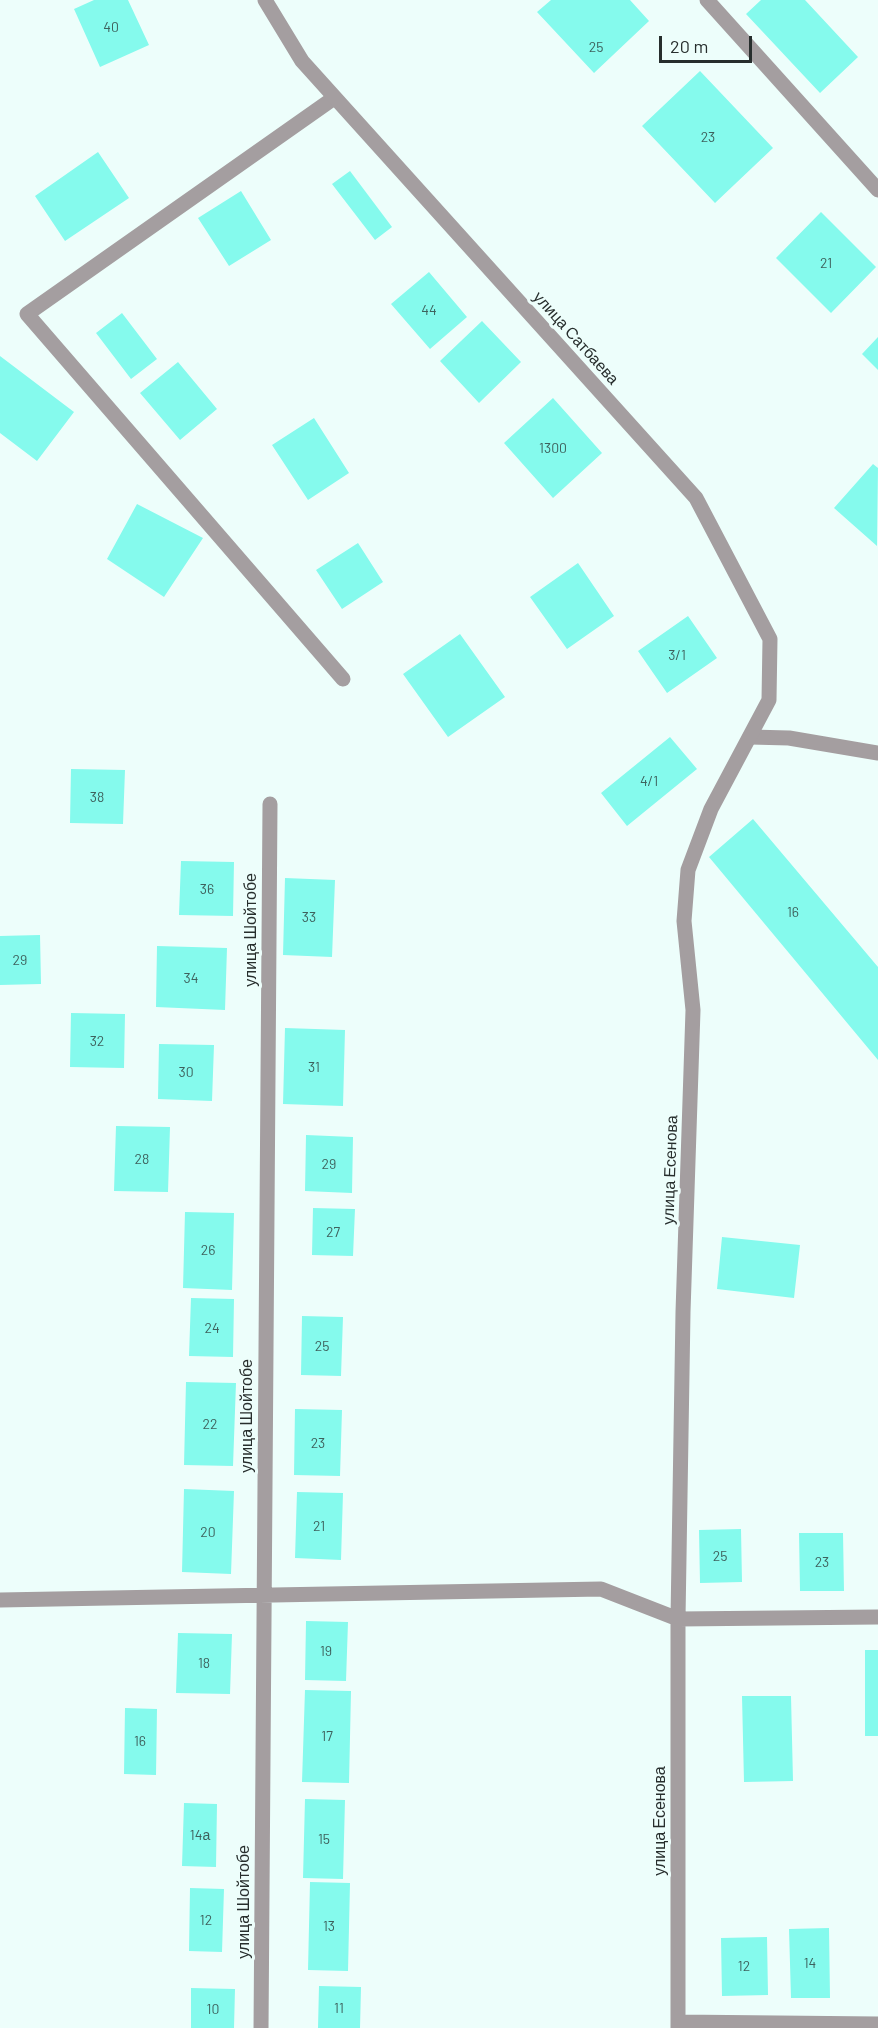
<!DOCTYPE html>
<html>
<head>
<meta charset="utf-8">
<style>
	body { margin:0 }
	#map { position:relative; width:878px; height:2028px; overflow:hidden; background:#edfefb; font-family:Barlow,sans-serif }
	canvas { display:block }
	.scale { position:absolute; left:659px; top:36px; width:93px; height:27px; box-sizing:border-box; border:3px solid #272e2d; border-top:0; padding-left:8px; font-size:18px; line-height:21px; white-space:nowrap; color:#272e2d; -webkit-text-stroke:4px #edfefb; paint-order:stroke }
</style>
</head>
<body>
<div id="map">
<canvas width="878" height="2028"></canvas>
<div class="scale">20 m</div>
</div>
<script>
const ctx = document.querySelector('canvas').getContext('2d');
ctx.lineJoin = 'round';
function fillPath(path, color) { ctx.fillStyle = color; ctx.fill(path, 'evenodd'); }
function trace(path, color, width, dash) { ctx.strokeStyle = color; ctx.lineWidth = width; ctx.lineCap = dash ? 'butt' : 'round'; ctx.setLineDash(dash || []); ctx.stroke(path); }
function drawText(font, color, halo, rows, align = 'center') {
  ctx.font = font + ' Barlow,sans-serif'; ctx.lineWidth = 6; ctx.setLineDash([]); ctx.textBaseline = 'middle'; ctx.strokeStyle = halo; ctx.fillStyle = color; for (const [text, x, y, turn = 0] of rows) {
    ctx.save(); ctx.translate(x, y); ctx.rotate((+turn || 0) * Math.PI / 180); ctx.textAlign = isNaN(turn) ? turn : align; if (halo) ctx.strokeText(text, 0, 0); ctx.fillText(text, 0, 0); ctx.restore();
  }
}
const building = new Path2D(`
	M 94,0 L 128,0 L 149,45 L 100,67 L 74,9 Z
	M 551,0 L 630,0 L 649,21 L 594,73 L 537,12 Z
	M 761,0 L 805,0 L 858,57 L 820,93 L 746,14 Z
	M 700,71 L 773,148 L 715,203 L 642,126 Z
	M 98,152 L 129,198 L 65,241 L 35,196 Z
	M 350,171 L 392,227 L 375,240 L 332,184 Z
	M 241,191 L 271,240 L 229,266 L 198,218 Z
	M 821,212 L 876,267 L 831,313 L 776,258 Z
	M 429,272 L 467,317 L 430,349 L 391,304 Z
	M 122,313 L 157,359 L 131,379 L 96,333 Z
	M 482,321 L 521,362 L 479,403 L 440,361 Z
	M 878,337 L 878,370 L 862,354 Z
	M 0,356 L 74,412 L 37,461 L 0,433 Z
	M 178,362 L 217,409 L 180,440 L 140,393 Z
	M 553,398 L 602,453 L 553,498 L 504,443 Z
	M 314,418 L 349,473 L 308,500 L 272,445 Z
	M 873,464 L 878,468 L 877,546 L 834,508 Z
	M 137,504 L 203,538 L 164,597 L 107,559 Z
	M 358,543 L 383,582 L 342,609 L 316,570 Z
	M 578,563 L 614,616 L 567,649 L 530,597 Z
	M 688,616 L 717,658 L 667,693 L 638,651 Z
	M 460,634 L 505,697 L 448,737 L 403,674 Z
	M 670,737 L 697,769 L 627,826 L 601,793 Z
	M 71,769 L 125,770 L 123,824 L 70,823 Z
	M 753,819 L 878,967 L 878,1060 L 709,857 Z
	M 181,861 L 234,862 L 233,916 L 179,915 Z
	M 285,878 L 335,880 L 332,957 L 283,955 Z
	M 40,935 L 41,984 L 0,985 L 0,936 Z
	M 157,946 L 227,948 L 225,1010 L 156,1007 Z
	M 71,1013 L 125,1014 L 124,1068 L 70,1067 Z
	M 285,1028 L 345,1030 L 343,1106 L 283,1104 Z
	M 159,1044 L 214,1045 L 212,1101 L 158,1099 Z
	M 116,1126 L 170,1127 L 168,1192 L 114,1191 Z
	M 306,1135 L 353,1137 L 352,1193 L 305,1191 Z
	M 313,1208 L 355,1209 L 353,1256 L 312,1255 Z
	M 185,1212 L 234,1213 L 232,1290 L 183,1288 Z
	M 722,1237 L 800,1245 L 794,1298 L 717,1289 Z
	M 191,1298 L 234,1299 L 233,1357 L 189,1356 Z
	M 302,1316 L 343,1317 L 341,1376 L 301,1375 Z
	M 186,1382 L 236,1383 L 233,1466 L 184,1465 Z
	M 295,1409 L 342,1410 L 340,1476 L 294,1475 Z
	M 184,1489 L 234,1491 L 231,1574 L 182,1572 Z
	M 297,1492 L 343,1493 L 341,1560 L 295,1558 Z
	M 741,1529 L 742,1582 L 700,1583 L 699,1530 Z
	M 799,1533 L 843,1533 L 844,1591 L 800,1591 Z
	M 306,1621 L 348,1622 L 346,1681 L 305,1680 Z
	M 178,1633 L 232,1634 L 230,1694 L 176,1693 Z
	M 865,1650 L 878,1650 L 878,1736 L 865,1736 Z
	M 305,1690 L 351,1691 L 349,1783 L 302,1782 Z
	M 742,1696 L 791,1696 L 793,1781 L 744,1782 Z
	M 125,1708 L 157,1709 L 156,1775 L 124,1774 Z
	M 305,1799 L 345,1800 L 343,1879 L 303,1878 Z
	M 184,1803 L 217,1804 L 216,1867 L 182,1866 Z
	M 310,1882 L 350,1883 L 348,1971 L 308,1970 Z
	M 190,1888 L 224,1889 L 222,1952 L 189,1951 Z
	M 829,1928 L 830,1998 L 791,1998 L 789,1929 Z
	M 767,1937 L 768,1995 L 722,1996 L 721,1938 Z
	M 319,1986 L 361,1987 L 360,2028 L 318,2028 Z
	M 191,1988 L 235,1989 L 234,2028 L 191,2028 Z`);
const service = new Path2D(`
	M 334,98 L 27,314 L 343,679
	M 750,737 L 789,738 L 878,753`);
const minor = new Path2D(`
	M 265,0 L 302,61 L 696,498 L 770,639 L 769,700 L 711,809 L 688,870 L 684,921 L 693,1010 L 683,1312 L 678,1619 L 678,2028
	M 707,0 L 878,190
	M 0,1600 L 601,1589 L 678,1619 L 878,1617
	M 678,2022 L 878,2024
	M 261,2028 L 270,804`);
const numberNames = [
	["40",111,27],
	["25",596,47],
	["23",708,137],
	["21",826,263],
	["44",429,310],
	["1300",553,448],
	["3/1",677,655],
	["4/1",649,781],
	["38",97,797],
	["36",207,889],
	["16",793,912],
	["33",309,917],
	["29",20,960],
	["34",191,978],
	["32",97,1041],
	["31",314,1067],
	["30",186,1072],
	["28",142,1159],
	["29",329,1164],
	["27",333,1232],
	["26",208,1250],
	["24",212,1328],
	["25",322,1346],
	["22",210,1424],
	["23",318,1443],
	["21",319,1526],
	["20",208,1532],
	["25",720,1556],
	["23",822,1562],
	["19",326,1651],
	["18",204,1663],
	["17",327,1736],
	["16",140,1741],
	["14а",200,1835],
	["15",324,1839],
	["12",206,1920],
	["13",329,1926],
	["14",810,1963],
	["12",744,1966],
	["11",339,2008],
	["10",213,2009]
];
const streetNames = [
	["улица Сатбаева",576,338,48],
	["улица Шойтобе",251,930,-90],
	["улица Есенова",670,1170,-88],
	["улица Шойтобе",247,1416,-90],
	["улица Есенова",660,1821,-90],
	["улица Шойтобе",244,1902,-90]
];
fillPath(building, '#85faed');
trace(service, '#a49ea0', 15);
trace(minor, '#a49ea0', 15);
drawText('14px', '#3e615d', null, numberNames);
drawText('16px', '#272e2d', '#edfefb', streetNames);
</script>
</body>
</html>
